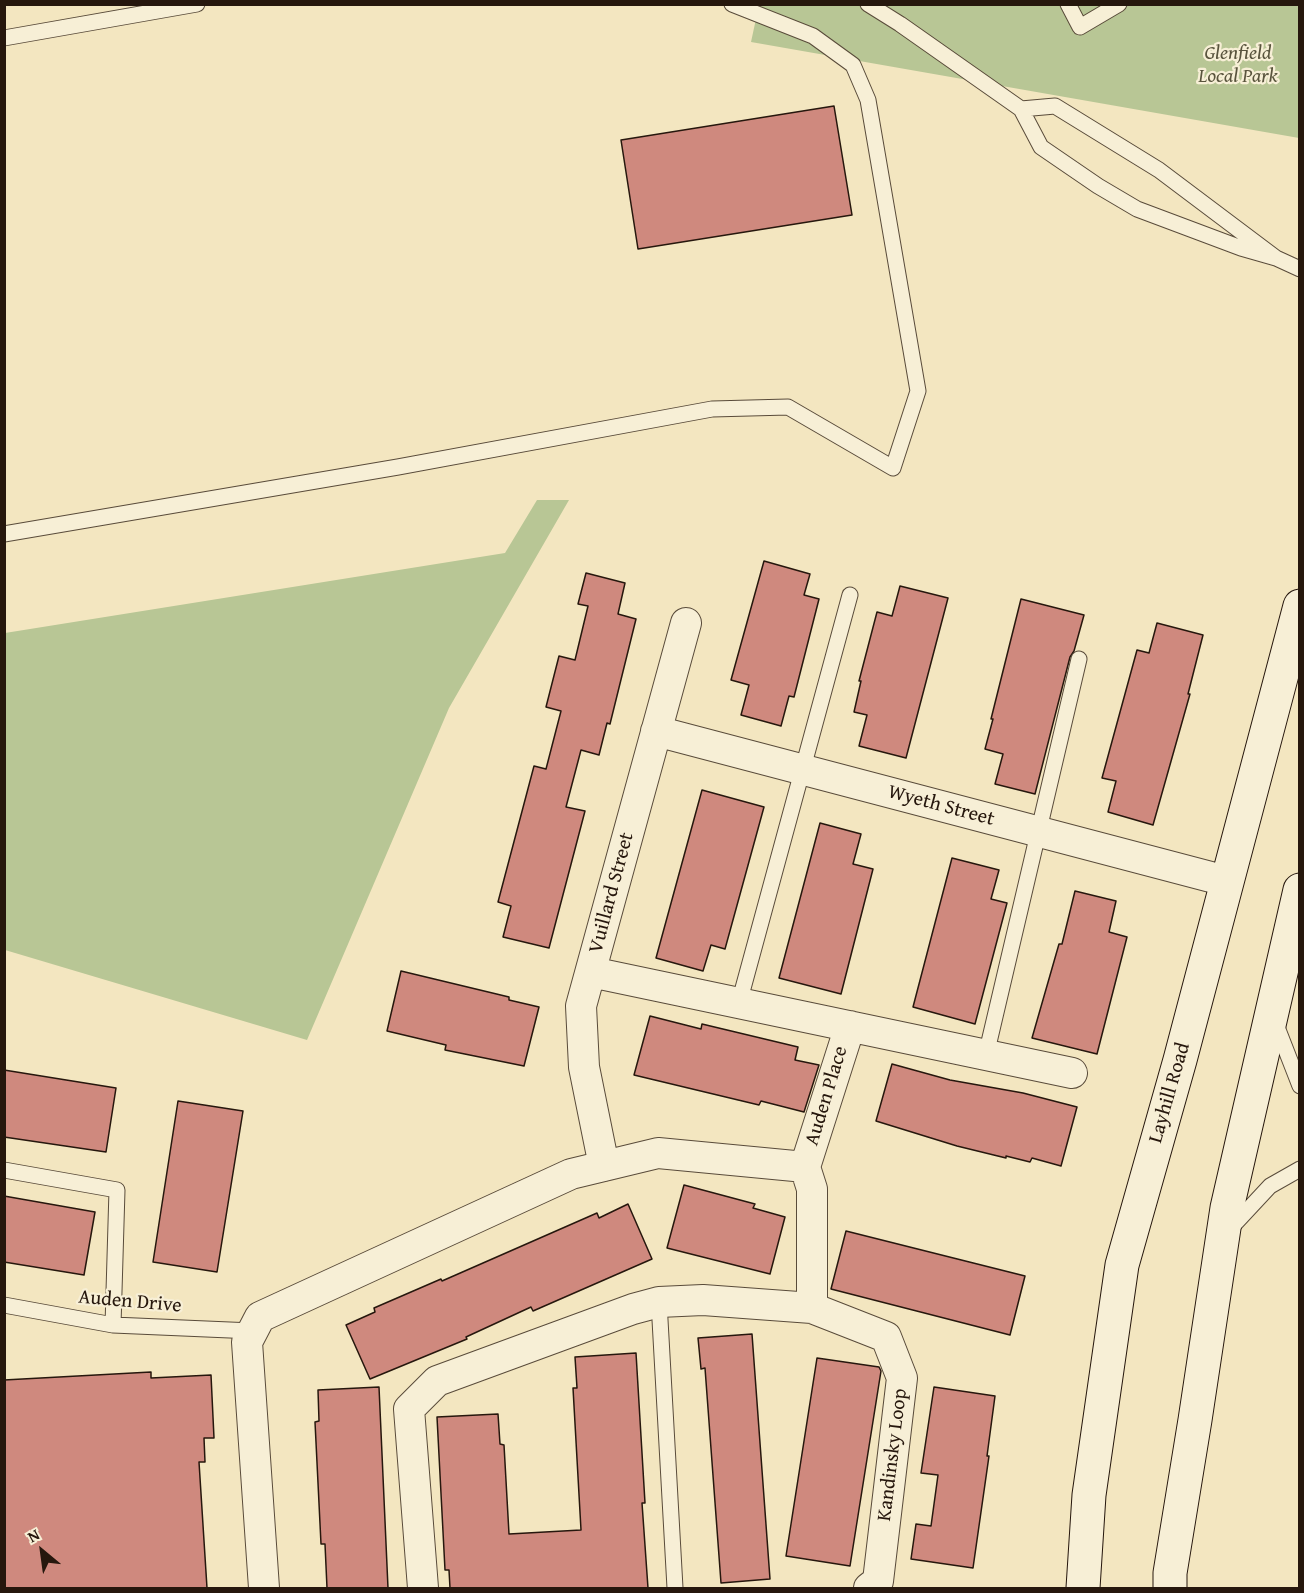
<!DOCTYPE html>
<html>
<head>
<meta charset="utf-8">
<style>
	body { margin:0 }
	#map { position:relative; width:1304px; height:1593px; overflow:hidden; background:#f3e6c0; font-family:"Gentium Book Plus",serif }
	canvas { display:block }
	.frame { position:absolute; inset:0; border:6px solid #26170d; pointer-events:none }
	.north { position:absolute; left:12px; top:1521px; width:60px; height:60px; -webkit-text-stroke:4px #f7efd6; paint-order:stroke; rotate:331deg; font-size:16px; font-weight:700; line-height:24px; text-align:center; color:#26170d }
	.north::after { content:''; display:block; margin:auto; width:21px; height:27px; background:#26170d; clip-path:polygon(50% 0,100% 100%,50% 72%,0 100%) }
</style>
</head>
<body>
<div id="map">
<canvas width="1304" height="1593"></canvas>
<div class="frame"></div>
<div class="north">N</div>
</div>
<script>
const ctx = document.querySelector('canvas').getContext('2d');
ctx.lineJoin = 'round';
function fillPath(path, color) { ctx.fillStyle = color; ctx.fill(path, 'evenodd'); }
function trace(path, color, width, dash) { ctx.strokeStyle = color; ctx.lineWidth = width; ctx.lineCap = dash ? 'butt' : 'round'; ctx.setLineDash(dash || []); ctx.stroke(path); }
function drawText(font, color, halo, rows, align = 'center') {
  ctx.font = font + ' "Gentium Book Plus",serif'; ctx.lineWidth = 4.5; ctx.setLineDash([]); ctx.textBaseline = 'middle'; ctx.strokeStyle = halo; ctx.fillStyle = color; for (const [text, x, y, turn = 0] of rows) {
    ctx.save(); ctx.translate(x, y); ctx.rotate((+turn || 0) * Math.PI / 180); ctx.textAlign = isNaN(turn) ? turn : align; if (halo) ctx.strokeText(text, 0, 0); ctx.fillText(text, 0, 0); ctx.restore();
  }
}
const green = new Path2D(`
	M 759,5 L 1299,5 L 1299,138 L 751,42 Z
	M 537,500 L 569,500 L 449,708 L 307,1040 L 5,950 L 5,633 L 505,553 Z`);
const building = new Path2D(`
	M 834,106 L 852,215 L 638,249 L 621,140 Z
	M 764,561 L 810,574 L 804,595 L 819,599 L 794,697 L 789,696 L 781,726 L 741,715 L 749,685 L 731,680 Z
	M 586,573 L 625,583 L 618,614 L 636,619 L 610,724 L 607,723 L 599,755 L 581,750 L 566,807 L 585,811 L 549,948 L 503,937 L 511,906 L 498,902 L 534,766 L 546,769 L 561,711 L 546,707 L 559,656 L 575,660 L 588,606 L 578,604 Z
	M 900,586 L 948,598 L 906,758 L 859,746 L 867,715 L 854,712 L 861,681 L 859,681 L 877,612 L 892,616 Z
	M 1021,599 L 1084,615 L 1074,651 L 1070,657 L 1035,794 L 995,784 L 1003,754 L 985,749 L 993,719 L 991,719 Z
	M 1157,623 L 1203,635 L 1188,694 L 1190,694 L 1153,825 L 1108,812 L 1116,781 L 1102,778 L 1137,650 L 1149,653 Z
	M 702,790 L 764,807 L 725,949 L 711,945 L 703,971 L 656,958 Z
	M 820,823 L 861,834 L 853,864 L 873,869 L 841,994 L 779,978 Z
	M 952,858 L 999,870 L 991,899 L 1007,903 L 975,1024 L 913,1007 Z
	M 1075,891 L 1116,901 L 1109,932 L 1127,937 L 1097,1054 L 1032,1038 L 1059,944 L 1062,944 Z
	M 401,971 L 509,997 L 509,1000 L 539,1007 L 524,1066 L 445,1050 L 446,1045 L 387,1031 Z
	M 650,1016 L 701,1029 L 702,1024 L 798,1047 L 795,1060 L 819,1065 L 804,1112 L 761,1101 L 759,1105 L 634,1075 Z
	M 892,1064 L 950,1080 L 1023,1093 L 1077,1107 L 1061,1166 L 1032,1158 L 1030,1162 L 1006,1156 L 1006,1158 L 957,1146 L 876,1121 Z
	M 4,1070 L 116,1088 L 106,1152 L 4,1137 Z
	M 178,1101 L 243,1111 L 217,1272 L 153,1262 Z
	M 684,1185 L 755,1204 L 753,1208 L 785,1217 L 770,1274 L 667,1248 Z
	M 4,1196 L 95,1212 L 84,1275 L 4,1262 Z
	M 628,1204 L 652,1259 L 533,1311 L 531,1307 L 466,1337 L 467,1339 L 370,1379 L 346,1325 L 375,1312 L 374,1308 L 441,1279 L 442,1281 L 597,1213 L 599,1218 Z
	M 846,1231 L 1025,1276 L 1010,1335 L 831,1289 Z
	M 752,1334 L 770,1579 L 721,1583 L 705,1368 L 701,1369 L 698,1338 Z
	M 636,1353 L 645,1503 L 642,1503 L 648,1588 L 450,1588 L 449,1570 L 445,1570 L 437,1417 L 498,1414 L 500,1444 L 504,1445 L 509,1534 L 581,1530 L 573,1388 L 577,1388 L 575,1357 Z
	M 817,1358 L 879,1367 L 881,1371 L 850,1566 L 786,1556 Z
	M 151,1372 L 151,1378 L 211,1375 L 214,1438 L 204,1438 L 205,1462 L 199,1462 L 207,1588 L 4,1588 L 4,1380 Z
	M 379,1387 L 388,1588 L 327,1588 L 325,1544 L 321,1544 L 315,1422 L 319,1421 L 318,1390 Z
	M 934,1387 L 995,1396 L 987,1456 L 989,1456 L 973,1568 L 911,1559 L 916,1524 L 931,1526 L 938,1475 L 921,1473 Z`);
const lane = new Path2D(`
	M 868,4 L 900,24 L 1021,109 L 1041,147 L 1098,186 L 1137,209 L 1241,248 L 1276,258
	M 1068,4 L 1080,27 L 1119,4
	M 4,38 L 197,4
	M 1021,109 L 1055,106 L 1159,170 L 1276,258 L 1300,269
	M 4,534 L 398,467 L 712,409 L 788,407 L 893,468 L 918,391 L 868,100 L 853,65 L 813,36 L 732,4
	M 739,1003 L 850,595
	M 1275,1022 L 1300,1086
	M 986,1055 L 1079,659
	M 4,1170 L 117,1190 L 113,1325
	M 1229,1230 L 1270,1186 L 1300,1169
	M 659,1302 L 675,1588
	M 4,1305 L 113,1325 L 253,1331`);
const street = new Path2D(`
	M 656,731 L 1226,881
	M 591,972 L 1072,1073
	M 604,1166 L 584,1067 L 581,1006 L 686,623
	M 805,1167 L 850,1026
	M 264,1588 L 247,1342 L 260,1317 L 571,1174 L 658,1153 L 805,1167 L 812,1189 L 812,1308
	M 423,1588 L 409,1409 L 437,1381 L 633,1309 L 659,1302 L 703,1300 L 812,1308 L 886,1337 L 902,1378 L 878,1581 L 869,1588`);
const secondary = new Path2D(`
	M 1083,1588 L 1089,1495 L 1122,1265 L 1180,1060 L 1300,606
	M 1170,1588 L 1170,1573 L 1195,1420 L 1227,1208 L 1300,890`);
const parkNames = [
	["Glenfield",1238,54],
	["Local Park",1238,77]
];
const streetNames = [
	["Wyeth Street",941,806,15],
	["Vuillard Street",612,893,-75],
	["Layhill Road",1170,1093,-74],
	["Auden Place",827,1096,-73],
	["Auden Drive",130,1302,5],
	["Kandinsky Loop",893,1455,-83]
];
fillPath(green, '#b8c695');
fillPath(building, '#cf897e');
trace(building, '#26170d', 1.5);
trace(lane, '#594b3a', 17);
trace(street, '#594b3a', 32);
trace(secondary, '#26170d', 35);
trace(lane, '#f7efd6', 15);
trace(street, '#f7efd6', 30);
trace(secondary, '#f7efd6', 33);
drawText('italic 20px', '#59543d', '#f7efd6', parkNames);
drawText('20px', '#26170d', '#f7efd6', streetNames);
</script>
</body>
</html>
